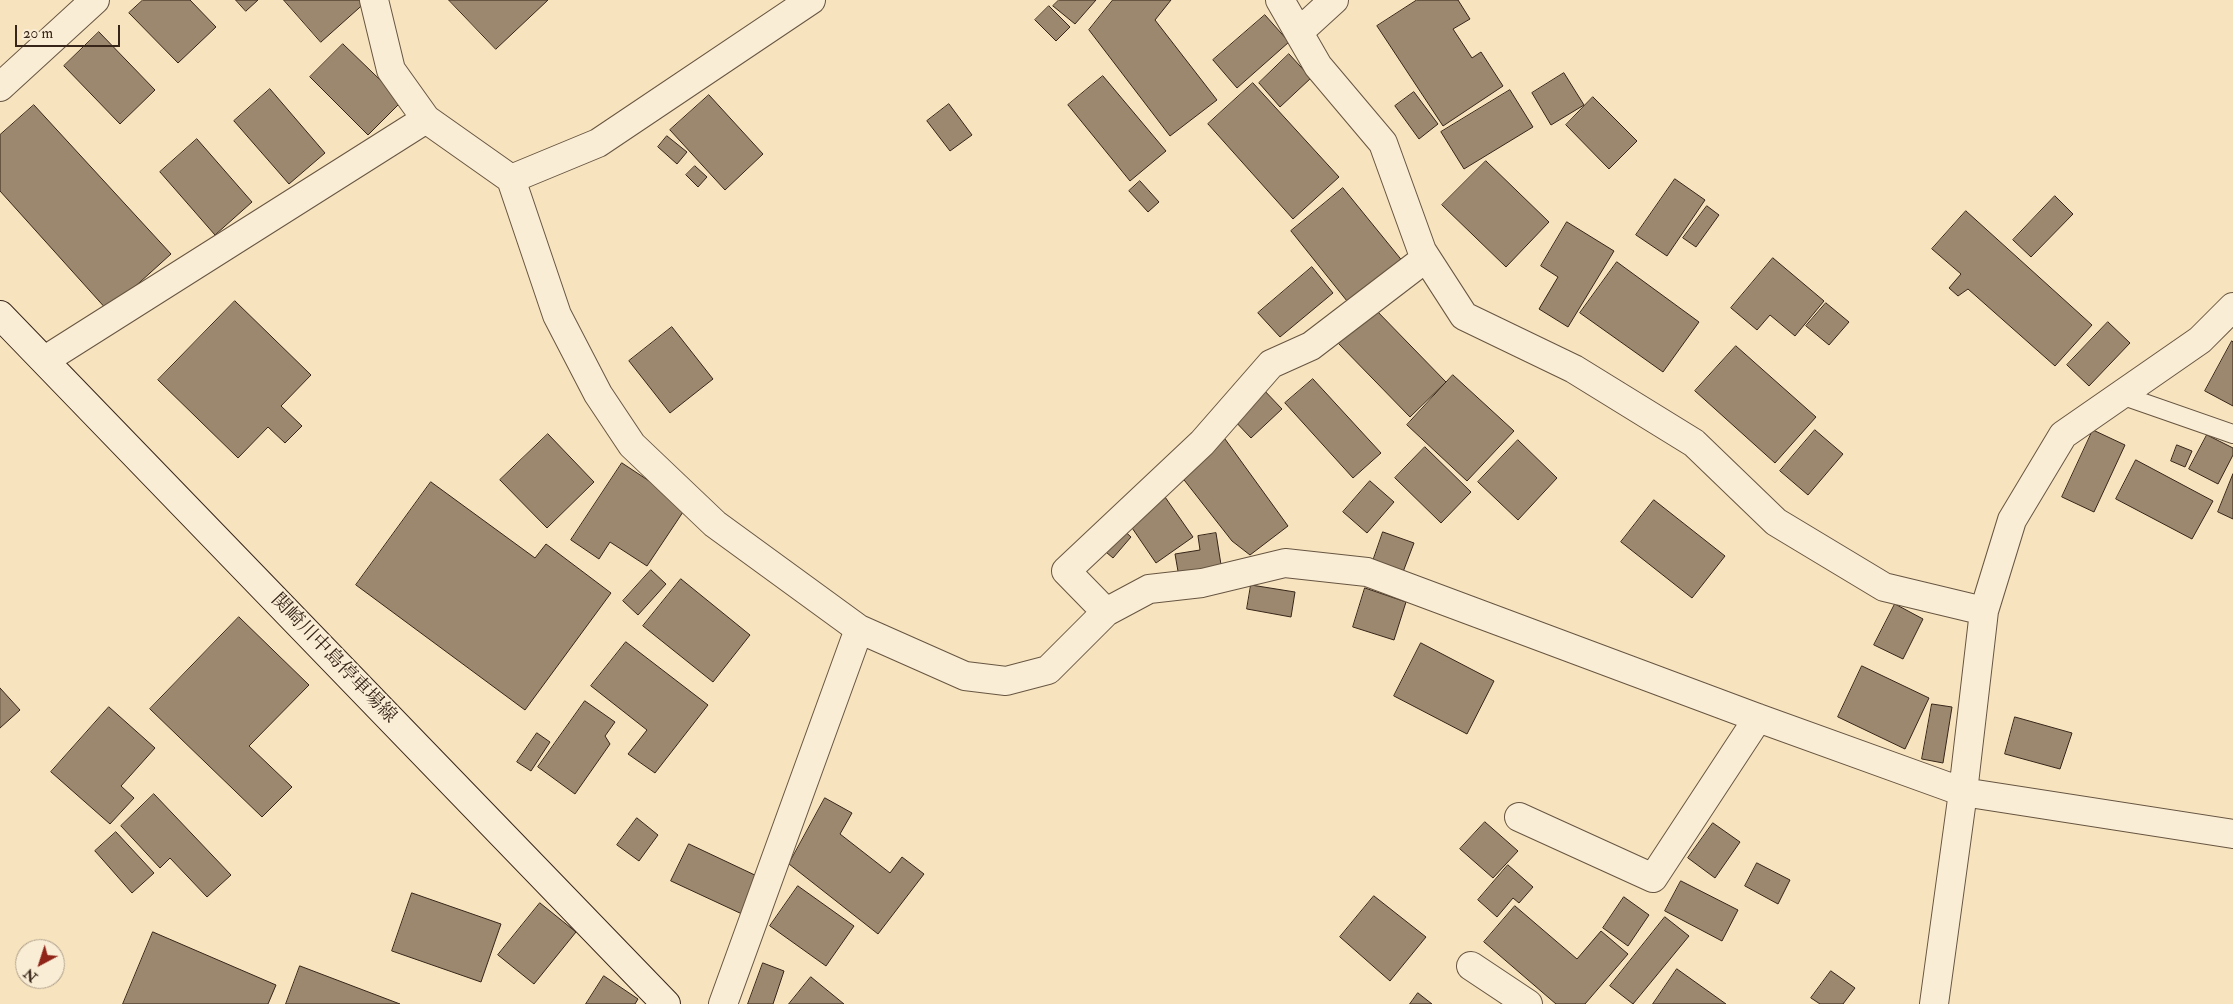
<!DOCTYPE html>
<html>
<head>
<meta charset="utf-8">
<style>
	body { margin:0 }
	#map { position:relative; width:2233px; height:1004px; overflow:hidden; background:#f7e4be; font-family:"IM FELL Double Pica",serif }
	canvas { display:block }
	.north { position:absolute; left:15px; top:939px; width:50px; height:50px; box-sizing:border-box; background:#faedd5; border:1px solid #ac9d8a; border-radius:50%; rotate:220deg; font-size:14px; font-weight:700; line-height:20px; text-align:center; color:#372519 }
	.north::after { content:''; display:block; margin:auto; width:18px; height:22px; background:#8f2418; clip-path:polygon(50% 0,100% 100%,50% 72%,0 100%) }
	.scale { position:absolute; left:15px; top:25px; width:105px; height:22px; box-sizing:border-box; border:2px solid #372519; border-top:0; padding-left:6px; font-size:15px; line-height:18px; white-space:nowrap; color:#372519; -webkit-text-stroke:4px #faedd5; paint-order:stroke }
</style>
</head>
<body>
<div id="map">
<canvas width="2233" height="1004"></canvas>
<div class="north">N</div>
<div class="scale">20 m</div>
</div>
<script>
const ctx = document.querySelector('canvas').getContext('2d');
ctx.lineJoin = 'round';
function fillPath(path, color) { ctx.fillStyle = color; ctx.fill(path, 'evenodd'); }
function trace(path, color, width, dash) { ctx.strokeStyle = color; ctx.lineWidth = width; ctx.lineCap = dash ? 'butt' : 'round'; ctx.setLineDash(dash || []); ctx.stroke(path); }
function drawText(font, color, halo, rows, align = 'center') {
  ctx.font = font + ' "IM FELL Double Pica","Noto Serif JP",serif'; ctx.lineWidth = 4; ctx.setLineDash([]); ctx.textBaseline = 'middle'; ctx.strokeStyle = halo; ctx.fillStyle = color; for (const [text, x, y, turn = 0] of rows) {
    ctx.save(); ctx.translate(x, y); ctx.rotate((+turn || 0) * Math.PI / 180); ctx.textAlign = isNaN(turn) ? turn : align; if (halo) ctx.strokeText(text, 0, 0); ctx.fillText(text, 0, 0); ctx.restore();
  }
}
const building = new Path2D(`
	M 143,0 L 190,0 L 216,27 L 178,63 L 129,13 Z
	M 236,0 L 258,0 L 246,11 Z
	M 284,0 L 368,0 L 321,42 Z
	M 449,0 L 548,0 L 496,49 Z
	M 1059,0 L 1096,0 L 1075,24 L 1053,6 Z
	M 1113,0 L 1171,0 L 1155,20 L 1217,100 L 1170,136 L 1089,30 Z
	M 1417,0 L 1458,0 L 1470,19 L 1453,29 L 1472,58 L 1481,52 L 1503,86 L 1443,126 L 1377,26 Z
	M 1049,6 L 1070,27 L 1056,41 L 1035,20 Z
	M 1265,15 L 1289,42 L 1237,88 L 1213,60 Z
	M 99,32 L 155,90 L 120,124 L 64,66 Z
	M 343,44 L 402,101 L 368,135 L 310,77 Z
	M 1289,54 L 1311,78 L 1280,107 L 1259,83 Z
	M 1564,73 L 1584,105 L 1551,125 L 1532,93 Z
	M 1103,76 L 1166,151 L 1130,181 L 1068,105 Z
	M 1253,83 L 1339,177 L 1293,219 L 1208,124 Z
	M 270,89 L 325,153 L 289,184 L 234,121 Z
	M 1510,90 L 1533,127 L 1464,169 L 1441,132 Z
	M 1414,92 L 1438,124 L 1419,139 L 1395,106 Z
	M 709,95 L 763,154 L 725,190 L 670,130 Z
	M 1593,97 L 1637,141 L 1609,169 L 1566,125 Z
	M 949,104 L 972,135 L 950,151 L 927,121 Z
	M 34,105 L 171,254 L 108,311 L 0,191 L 0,135 Z
	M 667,136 L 687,152 L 677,164 L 658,147 Z
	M 197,139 L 252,202 L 215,235 L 160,172 Z
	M 1486,161 L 1549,222 L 1506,267 L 1442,205 Z
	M 695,166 L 707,177 L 698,187 L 686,175 Z
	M 1675,179 L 1705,200 L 1667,256 L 1636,235 Z
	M 1140,181 L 1159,202 L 1148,212 L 1129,191 Z
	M 1343,188 L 1404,263 L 1351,306 L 1291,231 Z
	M 2055,196 L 2073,214 L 2031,257 L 2013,240 Z
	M 1707,206 L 1719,215 L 1696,247 L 1683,238 Z
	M 1966,211 L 2092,325 L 2055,366 L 1968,289 L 1958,296 L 1949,288 L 1961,274 L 1932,249 Z
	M 1567,222 L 1614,251 L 1568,327 L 1539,309 L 1558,277 L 1541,266 Z
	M 1773,258 L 1824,301 L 1795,336 L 1770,315 L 1757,330 L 1731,308 Z
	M 1617,262 L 1699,322 L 1663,372 L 1580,313 Z
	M 1312,267 L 1333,293 L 1280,337 L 1258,313 Z
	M 235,301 L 311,375 L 281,406 L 302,426 L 285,443 L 268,427 L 238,458 L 158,380 Z
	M 1826,303 L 1849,322 L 1829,345 L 1806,326 Z
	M 1374,308 L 1446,382 L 1410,417 L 1338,343 Z
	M 2108,322 L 2130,343 L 2089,386 L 2067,365 Z
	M 672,327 L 713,379 L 670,413 L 629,361 Z
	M 2232,341 L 2233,342 L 2233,406 L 2205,391 Z
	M 1736,346 L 1816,417 L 1775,463 L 1695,391 Z
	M 1453,375 L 1514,431 L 1467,481 L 1407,425 Z
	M 1313,379 L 1381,453 L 1353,478 L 1285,403 Z
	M 1261,387 L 1282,409 L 1251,438 L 1230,416 Z
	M 1815,430 L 1843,454 L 1808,495 L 1780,471 Z
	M 2093,430 L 2125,445 L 2094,512 L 2062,497 Z
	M 548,434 L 594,482 L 547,528 L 500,480 Z
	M 2207,435 L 2233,448 L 2233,455 L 2218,484 L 2189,469 Z
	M 1225,439 L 1288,526 L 1250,555 L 1232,541 L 1181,476 Z
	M 1518,440 L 1557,478 L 1518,520 L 1478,482 Z
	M 2177,445 L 2192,451 L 2185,467 L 2171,461 Z
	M 1425,447 L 1471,492 L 1441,523 L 1395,478 Z
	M 2136,460 L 2213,501 L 2192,539 L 2116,499 Z
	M 622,463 L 687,506 L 647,566 L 610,542 L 599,559 L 571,540 Z
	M 2233,474 L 2233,519 L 2218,512 Z
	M 1370,481 L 1394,502 L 1367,533 L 1343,512 Z
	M 431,482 L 535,558 L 546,544 L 611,593 L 525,710 L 356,585 Z
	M 1165,497 L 1193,537 L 1156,563 L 1128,522 Z
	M 1654,500 L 1725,556 L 1692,598 L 1621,542 Z
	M 1118,525 L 1131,537 L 1113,558 L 1100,547 Z
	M 1383,532 L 1414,543 L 1403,572 L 1373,561 Z
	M 1216,533 L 1222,571 L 1179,577 L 1175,554 L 1200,550 L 1198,536 Z
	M 651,570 L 666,584 L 638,615 L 623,601 Z
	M 681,579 L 750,635 L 713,682 L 643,626 Z
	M 1251,585 L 1295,592 L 1291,617 L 1247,609 Z
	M 1365,588 L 1406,602 L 1394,640 L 1353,627 Z
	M 1895,604 L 1923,619 L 1903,659 L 1874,645 Z
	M 239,617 L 309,685 L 249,746 L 292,787 L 262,817 L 150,709 Z
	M 626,642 L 708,705 L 655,773 L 628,754 L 647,730 L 591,686 Z
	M 1421,643 L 1494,681 L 1467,734 L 1394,696 Z
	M 1862,666 L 1929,698 L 1905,749 L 1838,717 Z
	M 0,688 L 20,710 L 0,728 Z
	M 585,701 L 615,722 L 605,736 L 610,744 L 575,794 L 538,767 Z
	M 1932,704 L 1952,707 L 1943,763 L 1922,759 Z
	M 109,707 L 155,748 L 121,786 L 134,798 L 110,824 L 51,772 Z
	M 2015,717 L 2072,733 L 2060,769 L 2005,754 Z
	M 537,733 L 550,742 L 531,771 L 517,762 Z
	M 154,794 L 231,875 L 207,897 L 170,858 L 160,868 L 121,826 Z
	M 825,798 L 852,813 L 840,834 L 890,873 L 902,857 L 924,874 L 878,934 L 789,864 Z
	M 637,818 L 658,835 L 639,861 L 617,845 Z
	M 1485,822 L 1518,851 L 1493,878 L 1460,849 Z
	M 1713,823 L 1740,842 L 1715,878 L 1688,858 Z
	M 116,832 L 154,873 L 132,893 L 95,851 Z
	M 689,844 L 759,877 L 742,914 L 671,881 Z
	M 1757,863 L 1790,880 L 1778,904 L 1745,886 Z
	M 1508,865 L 1533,887 L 1519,903 L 1513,898 L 1497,917 L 1478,900 Z
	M 1681,881 L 1738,910 L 1722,941 L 1665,911 Z
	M 798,886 L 854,926 L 826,966 L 770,926 Z
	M 412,893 L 501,924 L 481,982 L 392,951 Z
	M 1374,896 L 1426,937 L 1390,981 L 1340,937 Z
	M 1624,897 L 1649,915 L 1628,946 L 1603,928 Z
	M 540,903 L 576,932 L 534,984 L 498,955 Z
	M 1515,906 L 1577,959 L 1601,931 L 1628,954 L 1585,1004 L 1556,1004 L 1484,942 Z
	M 1665,917 L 1689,936 L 1633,1004 L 1610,986 Z
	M 153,932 L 276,985 L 268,1004 L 123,1004 Z
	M 763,963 L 784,971 L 773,1004 L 748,1004 Z
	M 300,966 L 400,1004 L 286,1004 Z
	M 1677,969 L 1726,1004 L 1653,1004 Z
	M 1831,971 L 1855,988 L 1843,1004 L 1820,1004 L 1811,998 Z
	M 604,976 L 638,999 L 635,1004 L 586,1004 Z
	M 811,977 L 844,1004 L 789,1004 Z
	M 1418,993 L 1432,1004 L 1410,1004 Z`);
const service = new Path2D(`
	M 2121,395 L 2233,434`);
const minor = new Path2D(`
	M 374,0 L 391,70 L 426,119 L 511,179 L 557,315 L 598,394 L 632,445 L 715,524 L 859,629
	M 1280,0 L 1318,66 L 1383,143 L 1422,251 L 1464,316 L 1574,369 L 1694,443 L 1776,522 L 1884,587 L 1984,611
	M 1299,32 L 1334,0
	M 0,87 L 95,0
	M 511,179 L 598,143 L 811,0
	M 45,360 L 426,119
	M 1106,612 L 1066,571 L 1202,443 L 1271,364 L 1311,346 L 1426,258
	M 1519,817 L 1653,878 L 1758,718
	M 1471,966 L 1528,1004
	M 723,1004 L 859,629 L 965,676 L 1006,681 L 1048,670 L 1106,612 L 1149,589 L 1202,583 L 1285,563 L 1367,572 L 1758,718 L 1963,792 L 2233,834
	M 1934,1004 L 1963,792 L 1984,611 L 2012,520 L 2063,435 L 2200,340 L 2233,307`);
const secondary = new Path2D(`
	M 0,315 L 666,1004`);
const streetNames = [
	["関崎川中島停車場線",333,659,46]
];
fillPath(building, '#9b886f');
trace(building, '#372519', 1);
trace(service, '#675542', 20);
trace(minor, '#675542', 30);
trace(secondary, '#372519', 30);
trace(service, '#faedd5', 18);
trace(minor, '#faedd5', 28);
trace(secondary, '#faedd5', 28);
drawText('19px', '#372519', '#faedd5', streetNames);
</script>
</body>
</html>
